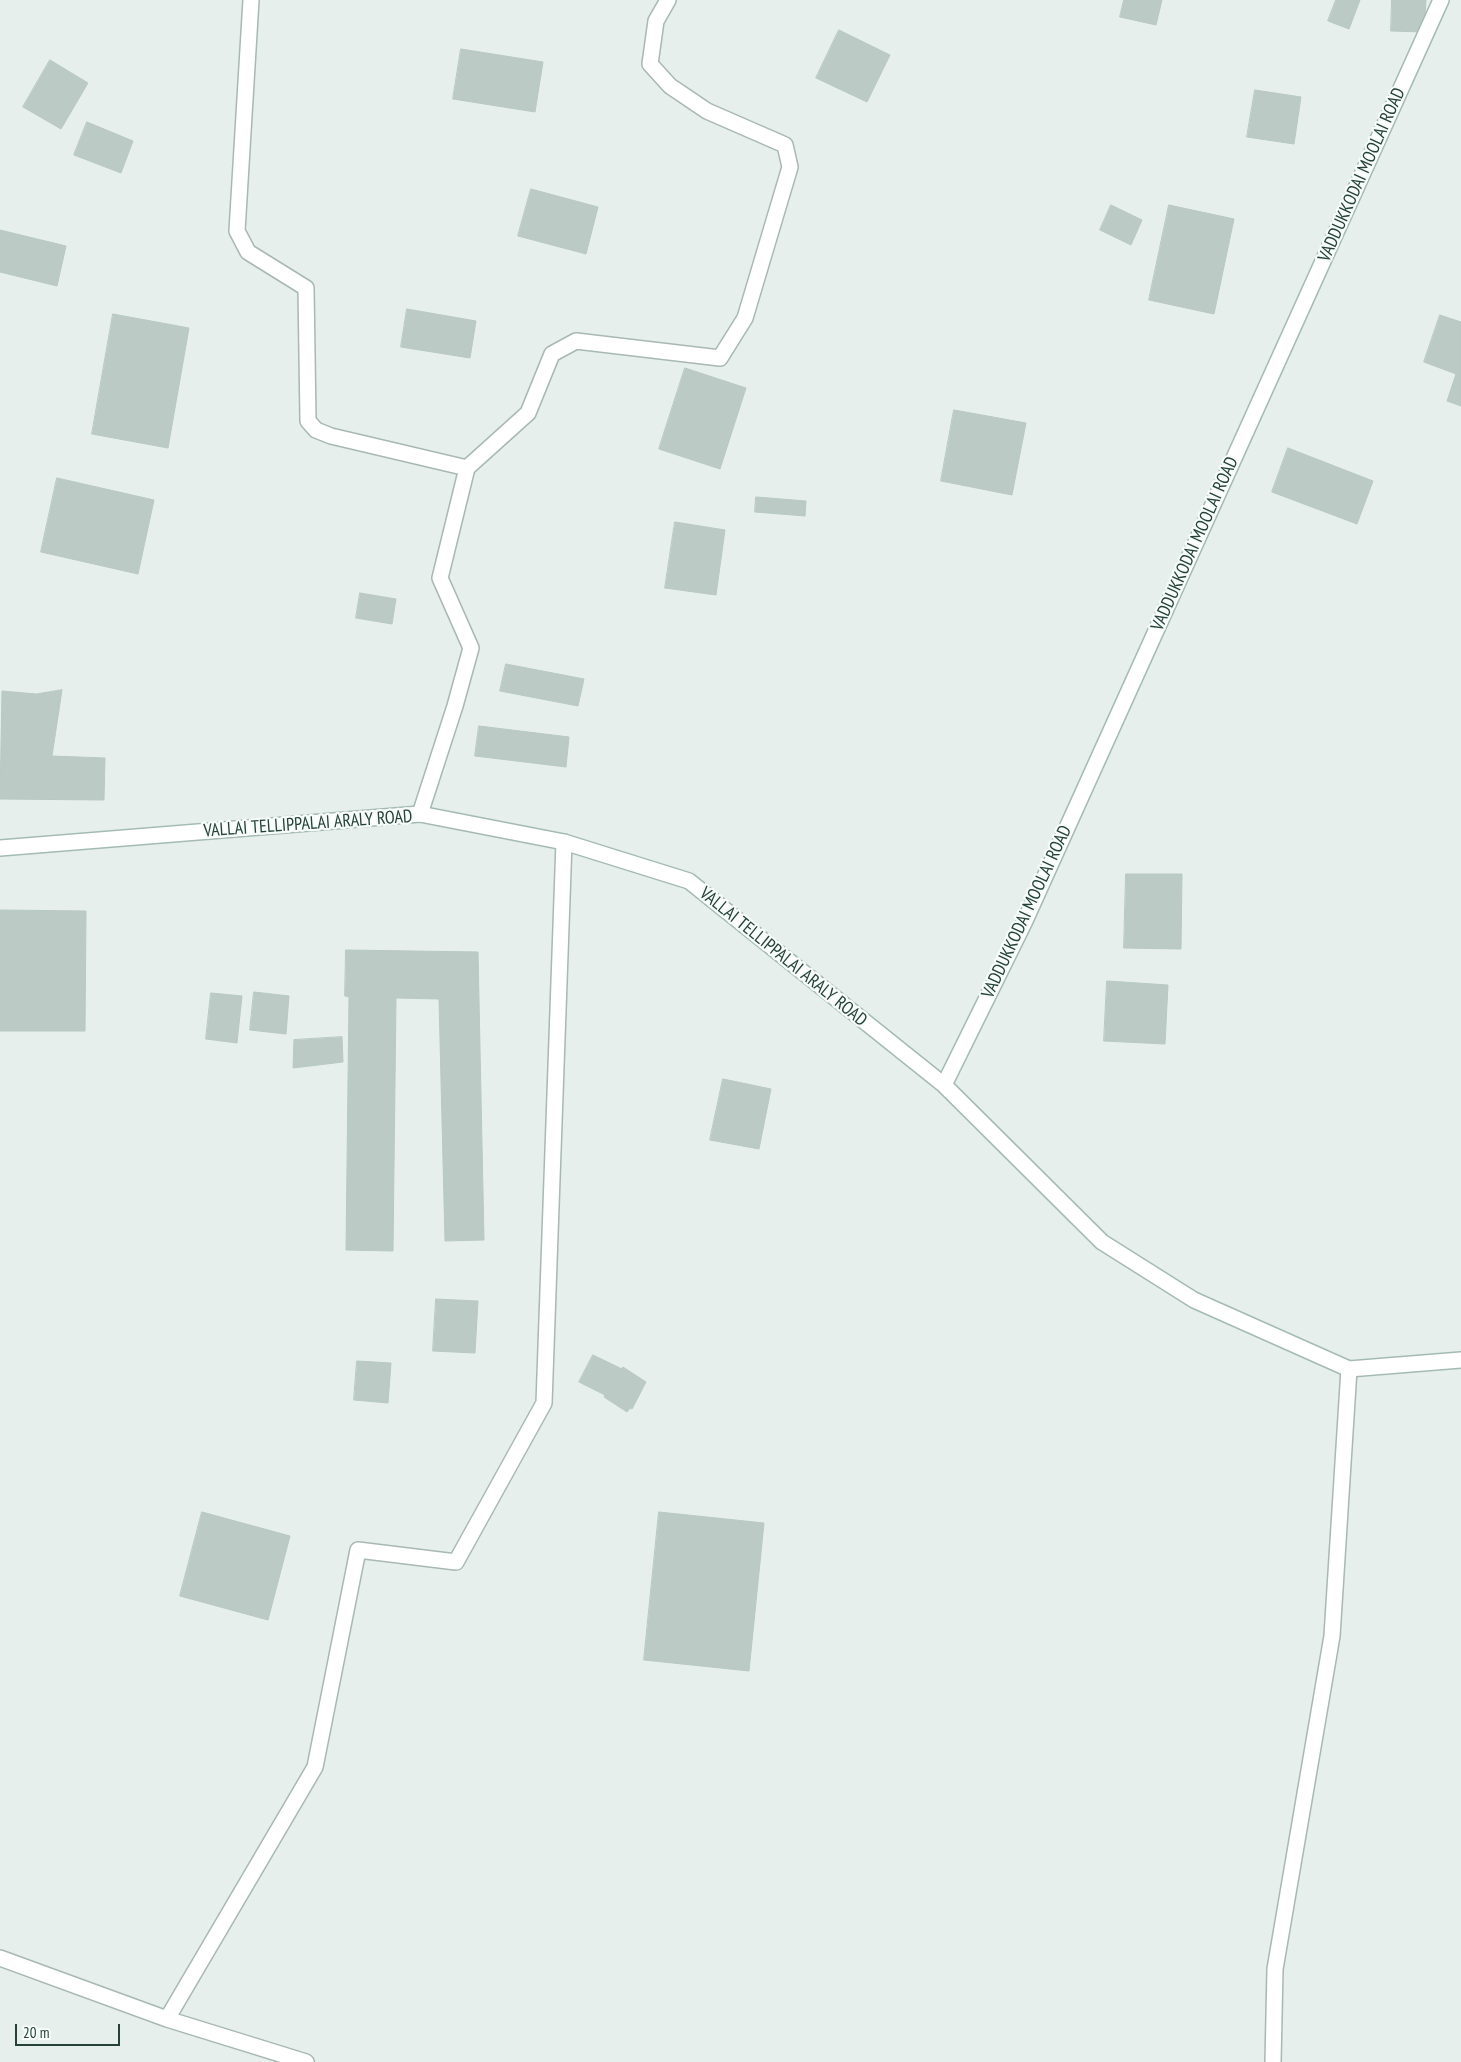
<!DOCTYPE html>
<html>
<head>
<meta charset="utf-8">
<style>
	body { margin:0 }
	#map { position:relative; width:1461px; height:2062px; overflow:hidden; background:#e6efeb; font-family:"PT Sans Narrow",sans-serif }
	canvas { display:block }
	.scale { position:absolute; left:15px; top:2024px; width:105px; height:22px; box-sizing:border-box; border:2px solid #24423a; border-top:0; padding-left:6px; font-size:15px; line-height:18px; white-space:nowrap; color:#24423a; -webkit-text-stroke:4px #f7fbf9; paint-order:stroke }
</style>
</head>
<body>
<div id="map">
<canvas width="1461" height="2062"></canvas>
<div class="scale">20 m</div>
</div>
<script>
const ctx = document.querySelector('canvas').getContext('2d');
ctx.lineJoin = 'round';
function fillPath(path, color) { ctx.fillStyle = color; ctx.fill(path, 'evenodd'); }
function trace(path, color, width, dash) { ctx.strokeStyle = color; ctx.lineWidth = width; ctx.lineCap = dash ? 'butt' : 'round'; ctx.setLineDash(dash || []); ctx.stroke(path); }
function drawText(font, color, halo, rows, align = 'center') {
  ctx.font = font + ' "PT Sans Narrow",sans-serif'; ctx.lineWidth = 4.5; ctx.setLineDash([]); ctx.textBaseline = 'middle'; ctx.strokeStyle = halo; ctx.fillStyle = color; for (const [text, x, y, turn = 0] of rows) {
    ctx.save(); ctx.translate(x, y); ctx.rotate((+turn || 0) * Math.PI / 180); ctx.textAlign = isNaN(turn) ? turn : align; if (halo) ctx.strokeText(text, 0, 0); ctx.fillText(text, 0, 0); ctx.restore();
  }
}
const building = new Path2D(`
	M 1124,0 L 1162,0 L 1156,25 L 1120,17 Z
	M 1336,0 L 1360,0 L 1349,29 L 1328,21 Z
	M 1392,0 L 1426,0 L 1424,32 L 1391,31 Z
	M 839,30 L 890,55 L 867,102 L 816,78 Z
	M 461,49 L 543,62 L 535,112 L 453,99 Z
	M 50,60 L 88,83 L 61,129 L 23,107 Z
	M 1255,90 L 1301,97 L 1294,144 L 1247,137 Z
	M 87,122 L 133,141 L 121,173 L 74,155 Z
	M 531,189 L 598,207 L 586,254 L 518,236 Z
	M 1111,205 L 1142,220 L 1131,245 L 1100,230 Z
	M 1169,205 L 1234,219 L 1214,314 L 1149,300 Z
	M 0,230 L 66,246 L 57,286 L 0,272 Z
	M 407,309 L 476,321 L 470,358 L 401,347 Z
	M 113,314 L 189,328 L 168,448 L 92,434 Z
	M 1440,315 L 1461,322 L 1461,406 L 1447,401 L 1456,374 L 1424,362 Z
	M 685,368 L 746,388 L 720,469 L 659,449 Z
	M 954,410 L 1026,423 L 1012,495 L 941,481 Z
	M 1288,448 L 1373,481 L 1357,524 L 1272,492 Z
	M 57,478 L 154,500 L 138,574 L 41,552 Z
	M 756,497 L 806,501 L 805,516 L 755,512 Z
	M 675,522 L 725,530 L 716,595 L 665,588 Z
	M 360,593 L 396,599 L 392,624 L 356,618 Z
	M 506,664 L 584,679 L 578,706 L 500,691 Z
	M 62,690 L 52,756 L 105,758 L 104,800 L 0,799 L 2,691 L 36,694 Z
	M 479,726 L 569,737 L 566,767 L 475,756 Z
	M 1126,874 L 1182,874 L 1181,949 L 1124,948 Z
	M 0,910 L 86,911 L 85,1031 L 0,1031 Z
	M 346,950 L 478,952 L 484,1240 L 445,1241 L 439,999 L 396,998 L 393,1251 L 346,1250 L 349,997 L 345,996 Z
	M 1107,981 L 1168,985 L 1165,1044 L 1104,1041 Z
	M 254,992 L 289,996 L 286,1034 L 250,1030 Z
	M 211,993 L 242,996 L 237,1043 L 206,1039 Z
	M 342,1037 L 343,1062 L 293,1068 L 294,1040 Z
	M 723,1079 L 771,1089 L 759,1149 L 710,1140 Z
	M 436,1299 L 478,1301 L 475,1353 L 433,1351 Z
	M 593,1355 L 622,1369 L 623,1367 L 646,1382 L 632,1409 L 630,1408 L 627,1412 L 604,1397 L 605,1395 L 579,1382 Z
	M 357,1361 L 391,1363 L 388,1403 L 354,1400 Z
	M 202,1512 L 290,1536 L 268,1620 L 180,1596 Z
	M 659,1512 L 764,1523 L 749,1671 L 644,1660 Z`);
const street = new Path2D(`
	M 251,0 L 237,231 L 248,252 L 306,288 L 308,421 L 316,430 L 331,436 L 467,468
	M 420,814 L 455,706 L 471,648 L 440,578 L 467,468 L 528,413 L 552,354 L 576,341 L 720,358 L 745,318 L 790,167 L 785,145 L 707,111 L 670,86 L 650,64 L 656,21 L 668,0
	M 0,1958 L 167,2019 L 306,2062
	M 167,2019 L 315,1767 L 358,1550 L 456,1562 L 544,1403 L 564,842
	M 1273,2062 L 1275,1969 L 1332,1636 L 1349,1369`);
const secondary = new Path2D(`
	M 0,848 L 420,814 L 564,842 L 689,881 L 944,1085 L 1102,1242 L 1194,1300 L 1349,1369 L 1461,1360
	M 944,1085 L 1024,923 L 1441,0`);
const streetNames = [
	["VADDUKKODAI MOOLAI ROAD",1362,175,-66],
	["VADDUKKODAI MOOLAI ROAD",1195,544,-66],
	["VALLAI TELLIPPALAI ARALY ROAD",308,824,-4],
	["VADDUKKODAI MOOLAI ROAD",1027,912,-65],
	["VALLAI TELLIPPALAI ARALY ROAD",783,957,39]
];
fillPath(building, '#bbcac4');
trace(building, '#b8c9c2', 1);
trace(street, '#a8b8b2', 18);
trace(secondary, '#a4bbb3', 18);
trace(street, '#fff', 15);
trace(secondary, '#fff', 15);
drawText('18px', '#24423a', '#f7fbf9', streetNames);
</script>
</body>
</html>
